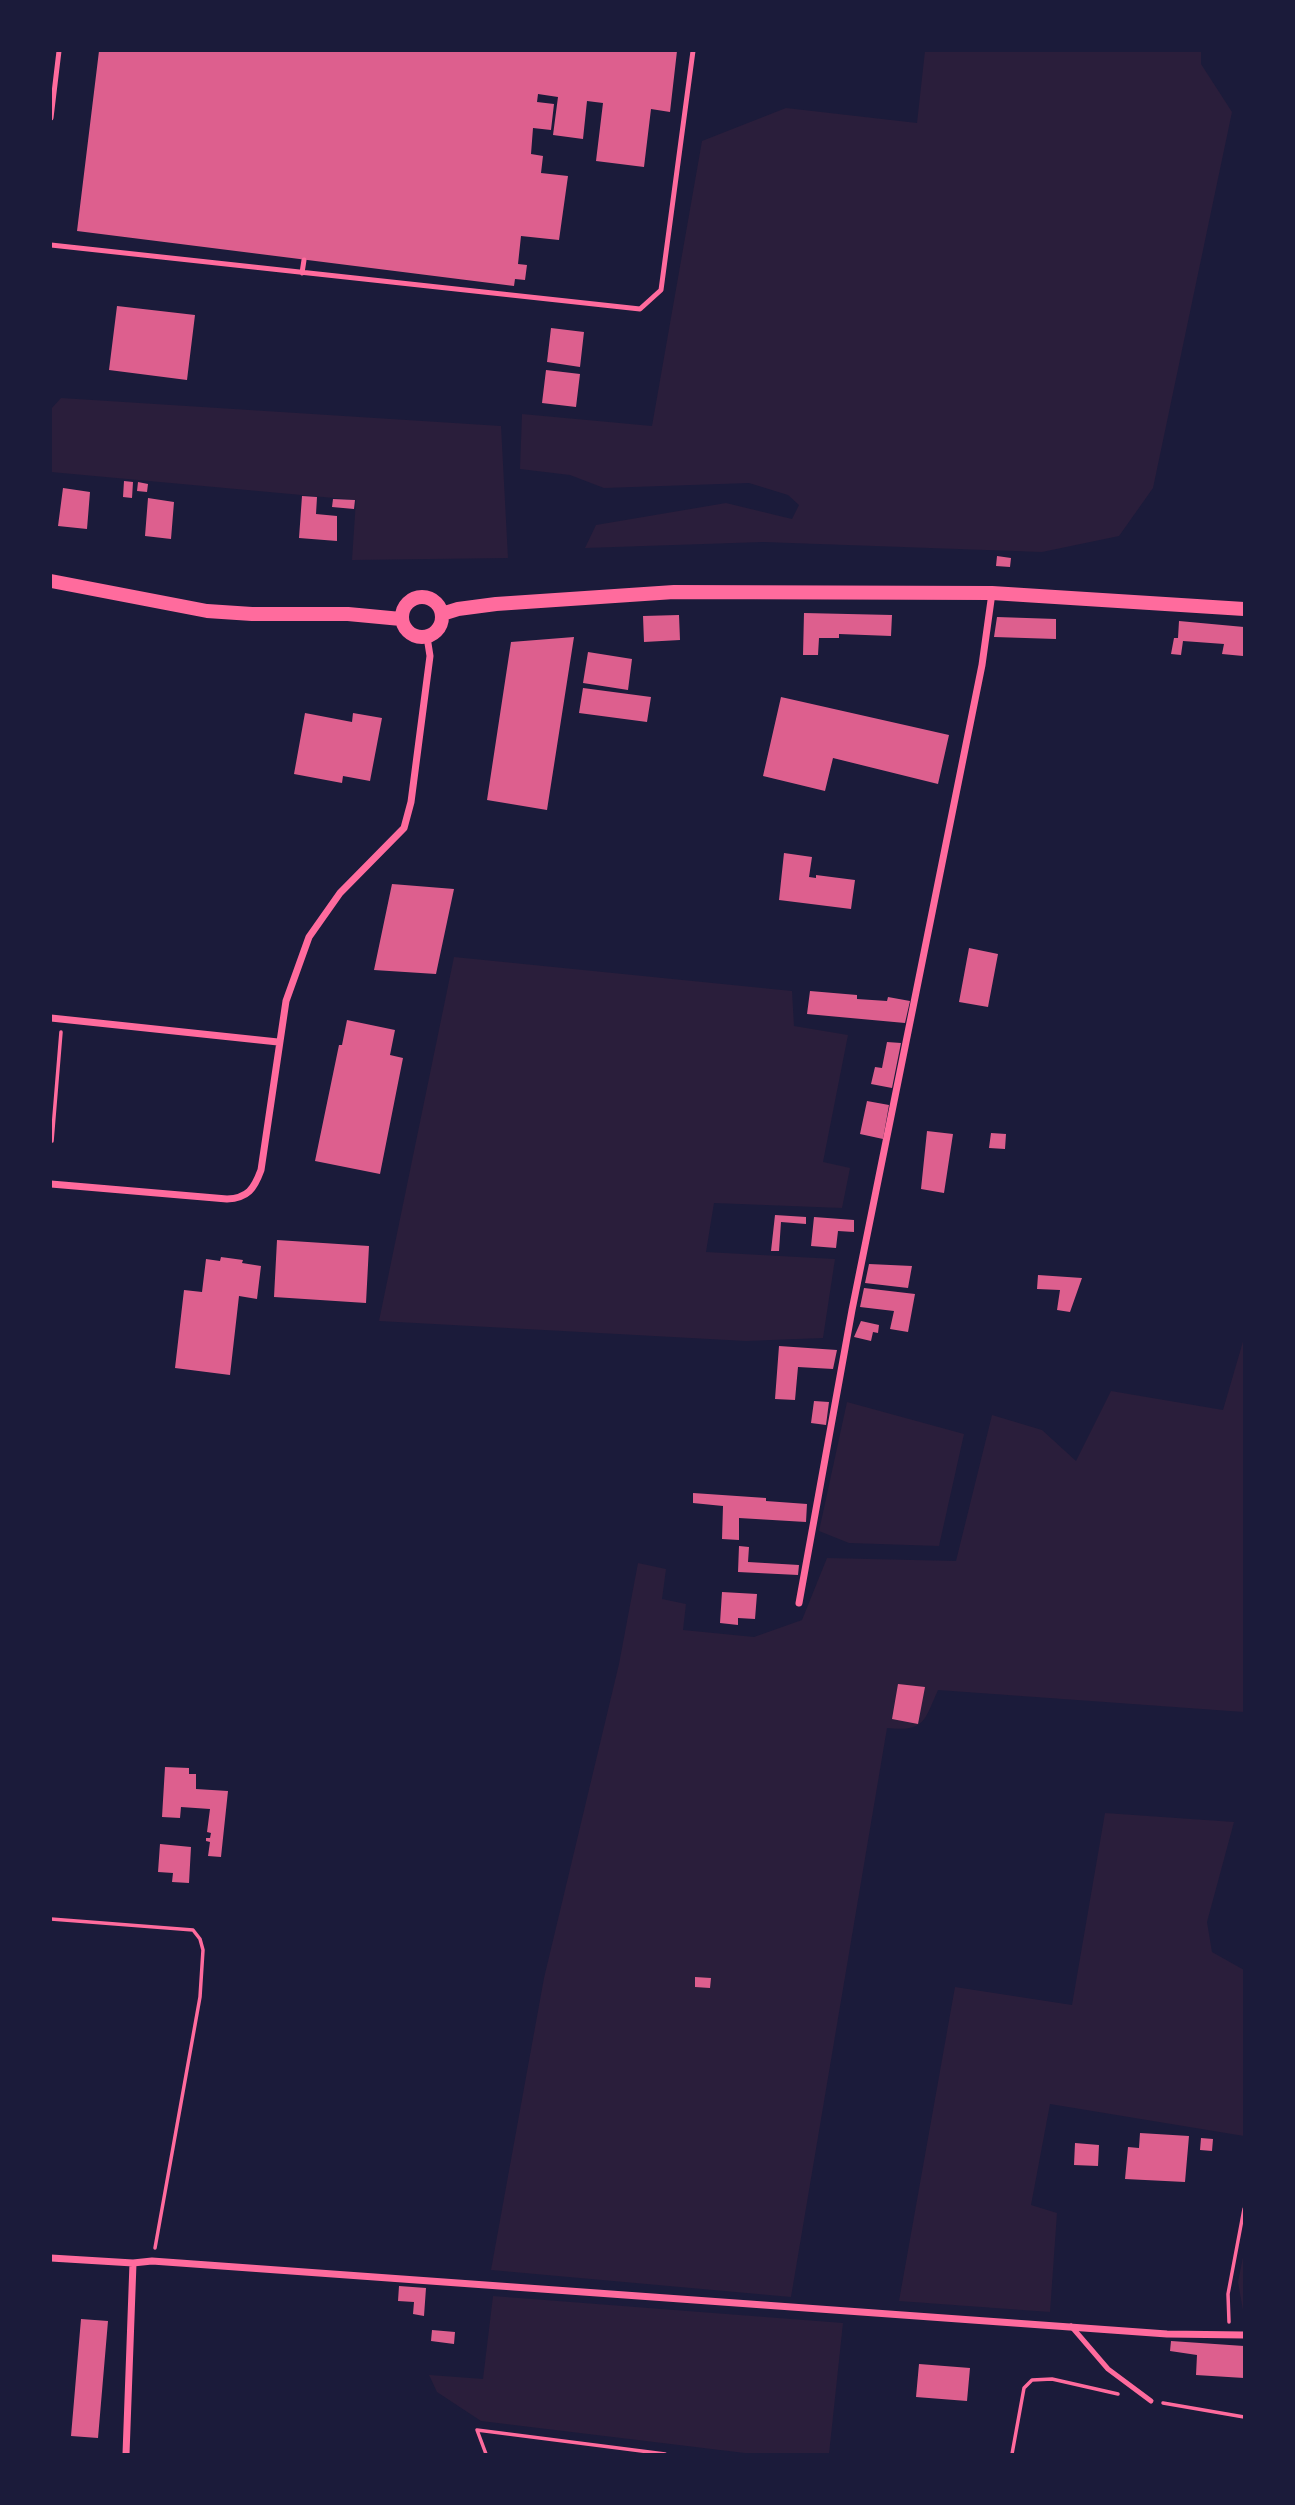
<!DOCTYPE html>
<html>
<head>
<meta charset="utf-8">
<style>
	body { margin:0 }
	#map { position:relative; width:1295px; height:2505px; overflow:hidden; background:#1b1b3a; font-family:Cabin,sans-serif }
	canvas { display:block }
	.frame { position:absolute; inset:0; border:52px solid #1b1b3a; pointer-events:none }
</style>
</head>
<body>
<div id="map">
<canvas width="1295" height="2505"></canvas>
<div class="frame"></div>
</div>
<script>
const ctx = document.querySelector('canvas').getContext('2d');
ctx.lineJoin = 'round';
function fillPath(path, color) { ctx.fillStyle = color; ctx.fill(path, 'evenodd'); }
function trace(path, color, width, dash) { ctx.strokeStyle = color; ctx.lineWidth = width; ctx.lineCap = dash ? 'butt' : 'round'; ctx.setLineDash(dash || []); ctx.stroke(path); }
const green = new Path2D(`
	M 925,51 L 1201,51 L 1201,64 L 1232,112 L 1153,488 L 1119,536 L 1042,552 L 763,542 L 585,548 L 596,525 L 726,503 L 792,519 L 799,505 L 788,495 L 749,483 L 604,488 L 570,475 L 520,469 L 522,414 L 652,426 L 702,141 L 786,108 L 917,123 Z
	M 61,398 L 501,426 L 508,558 L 352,560 L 356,500 L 51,472 L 51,409 Z
	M 454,957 L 792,991 L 794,1026 L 848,1035 L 823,1162 L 850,1168 L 842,1208 L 714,1203 L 706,1252 L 835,1259 L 823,1338 L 746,1341 L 379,1321 Z
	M 1244,1338 L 1244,1712 L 938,1690 C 924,1721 925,1732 887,1728 L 791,2297 L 491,2270 L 544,1978 L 619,1664 L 638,1563 L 666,1569 L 662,1599 L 686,1604 L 683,1630 L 754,1637 L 802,1620 L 827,1558 L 956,1561 L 992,1415 L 1042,1430 L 1076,1461 L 1111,1391 L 1223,1410 Z
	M 847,1402 L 964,1434 L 939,1546 L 849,1543 L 819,1531 Z
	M 1105,1813 L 1234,1822 L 1207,1922 L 1212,1952 L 1244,1970 L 1244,2136 L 1050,2104 L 1031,2205 L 1057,2213 L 1050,2312 L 899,2301 L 955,1987 L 1072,2005 Z
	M 1244,2252 L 1244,2316 L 1238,2282 Z
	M 493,2296 L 843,2323 L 829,2454 L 753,2454 L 481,2421 L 437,2392 L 429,2375 L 483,2379 Z`);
const building = new Path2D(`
	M 99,51 L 677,51 L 670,112 L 651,109 L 644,167 L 596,161 L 603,103 L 587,101 L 583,139 L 553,135 L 558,97 L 538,94 L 537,102 L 554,104 L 551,130 L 533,128 L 531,154 L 543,156 L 541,173 L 568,176 L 559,240 L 521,236 L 518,264 L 527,265 L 525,280 L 515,279 L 514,286 L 77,231 Z
	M 117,306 L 195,315 L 187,380 L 109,370 Z
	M 551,328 L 584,332 L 580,367 L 547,362 Z
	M 546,370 L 580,374 L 576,407 L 542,403 Z
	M 124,481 L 133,482 L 132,498 L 123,497 Z
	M 138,482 L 148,484 L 147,492 L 137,491 Z
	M 63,488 L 90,492 L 87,529 L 58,526 Z
	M 302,496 L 317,497 L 316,514 L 337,516 L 337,541 L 299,538 Z
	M 148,498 L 174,502 L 171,539 L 145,536 Z
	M 333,499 L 355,500 L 354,509 L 332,507 Z
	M 997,556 L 1011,558 L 1010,567 L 996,566 Z
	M 804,613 L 892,615 L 891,636 L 839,634 L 839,638 L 819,638 L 818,655 L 803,655 Z
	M 679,615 L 680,640 L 644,642 L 643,616 Z
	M 997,617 L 1056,619 L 1056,639 L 994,637 Z
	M 1179,621 L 1244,627 L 1243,656 L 1222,654 L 1224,644 L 1183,641 L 1181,655 L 1171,654 L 1174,638 L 1178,638 Z
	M 574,637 L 547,810 L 487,800 L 511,642 Z
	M 588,652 L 632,659 L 628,690 L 583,683 Z
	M 583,688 L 651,697 L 647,722 L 579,713 Z
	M 781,697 L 949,735 L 938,784 L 833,758 L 825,791 L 763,776 Z
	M 305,713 L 352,722 L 353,713 L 382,718 L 370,781 L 343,776 L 342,783 L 294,774 Z
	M 784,853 L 812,857 L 809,877 L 816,878 L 816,875 L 855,880 L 851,909 L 779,900 Z
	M 392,884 L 454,889 L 436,974 L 374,970 Z
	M 969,948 L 998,954 L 988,1007 L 959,1002 Z
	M 810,991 L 857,995 L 857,999 L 887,1001 L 888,997 L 910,1001 L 905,1023 L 807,1014 Z
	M 347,1020 L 395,1030 L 390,1055 L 403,1058 L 380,1174 L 315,1161 L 339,1045 L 342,1045 Z
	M 887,1042 L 901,1043 L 892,1088 L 871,1084 L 875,1067 L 882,1068 Z
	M 867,1101 L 889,1105 L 883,1139 L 860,1134 Z
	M 927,1131 L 953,1134 L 944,1193 L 921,1189 Z
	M 991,1133 L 1006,1134 L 1005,1149 L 989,1148 Z
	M 775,1215 L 806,1217 L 806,1224 L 781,1222 L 779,1251 L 771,1251 Z
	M 814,1217 L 854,1220 L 854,1232 L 838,1231 L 836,1248 L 811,1246 Z
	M 277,1240 L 369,1246 L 366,1303 L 274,1297 Z
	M 221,1257 L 243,1260 L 242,1263 L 261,1266 L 257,1299 L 239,1296 L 230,1375 L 175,1368 L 184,1290 L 202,1292 L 206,1259 L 220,1261 Z
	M 869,1264 L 912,1266 L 908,1288 L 865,1283 Z
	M 1038,1275 L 1082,1278 L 1070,1312 L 1057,1310 L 1060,1290 L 1037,1289 Z
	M 864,1288 L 915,1294 L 908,1332 L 890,1329 L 894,1311 L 860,1307 Z
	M 861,1321 L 879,1325 L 878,1333 L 873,1332 L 871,1341 L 854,1337 Z
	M 779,1346 L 837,1350 L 833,1369 L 798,1367 L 795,1400 L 775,1399 Z
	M 814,1401 L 829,1402 L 826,1425 L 811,1423 Z
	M 693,1493 L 766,1498 L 766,1501 L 807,1504 L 806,1522 L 739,1518 L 739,1540 L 722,1539 L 723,1506 L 693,1503 Z
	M 739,1546 L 749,1547 L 748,1562 L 799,1565 L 798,1575 L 738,1572 Z
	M 722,1592 L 757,1594 L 755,1619 L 738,1618 L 738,1625 L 720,1623 Z
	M 898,1684 L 925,1687 L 918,1724 L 892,1719 Z
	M 165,1767 L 189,1768 L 189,1774 L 196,1774 L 196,1789 L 228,1791 L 221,1857 L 208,1856 L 210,1842 L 206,1841 L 206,1838 L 210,1838 L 211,1833 L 207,1832 L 210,1809 L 181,1807 L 180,1818 L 162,1817 Z
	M 160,1844 L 191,1847 L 189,1883 L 172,1882 L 173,1873 L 158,1872 Z
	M 695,1977 L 711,1978 L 710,1988 L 695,1987 Z
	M 1140,2133 L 1189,2136 L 1185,2182 L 1125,2179 L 1128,2147 L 1139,2148 Z
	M 1201,2138 L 1213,2139 L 1212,2151 L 1200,2150 Z
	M 1075,2143 L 1099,2145 L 1098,2166 L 1074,2165 Z
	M 399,2286 L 426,2288 L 424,2316 L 413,2314 L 414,2302 L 398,2301 Z
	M 81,2319 L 108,2321 L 98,2438 L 71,2436 Z
	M 432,2330 L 455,2332 L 454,2344 L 431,2341 Z
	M 1171,2341 L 1244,2346 L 1244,2378 L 1196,2375 L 1197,2355 L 1170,2351 Z
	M 919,2364 L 970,2368 L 967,2401 L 916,2397 Z`);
const path = new Path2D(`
	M 52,1141 L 61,1032
	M 51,1919 L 193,1930 L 200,1939 L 203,1950 L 200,1997 L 155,2248
	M 1229,2322 L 1228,2294 L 1244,2209
	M 1163,2403 L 1244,2417
	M 486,2454 L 477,2430 L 665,2454
	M 1012,2454 L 1024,2388 L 1032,2380 L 1052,2379 L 1118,2394`);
const service = new Path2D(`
	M 51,118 L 59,51
	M 51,245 L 640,309 L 661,290 L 693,51
	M 302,273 L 304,260
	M 1071,2326 L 1108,2369 L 1151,2401`);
const minor = new Path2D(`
	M 51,1018 L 278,1042
	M 51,1184 L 227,1199 C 248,1198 254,1189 261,1170 L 286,1001 L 309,937 L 340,893 L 404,828 L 411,802 L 430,656 L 427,637
	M 799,1603 L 852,1310 L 982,665 L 992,593
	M 51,2258 L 133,2263 L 152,2261 L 1167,2334 L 1244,2335
	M 126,2454 L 133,2263`);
const secondary = new Path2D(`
	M 51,581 L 207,611 L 252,614 L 348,614 L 401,619
	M402 617a20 20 0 1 1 40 0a20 20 0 1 1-40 0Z
	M 442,614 L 458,609 L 496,604 L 674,592 L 992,593 L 1244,609`);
fillPath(green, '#2a1e3b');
fillPath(building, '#dd5f8e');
trace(path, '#ff6b9d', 3.5);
trace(service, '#ff6b9d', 5);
trace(minor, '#ff6b9d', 7);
trace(secondary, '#ff6b9d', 14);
</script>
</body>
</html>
